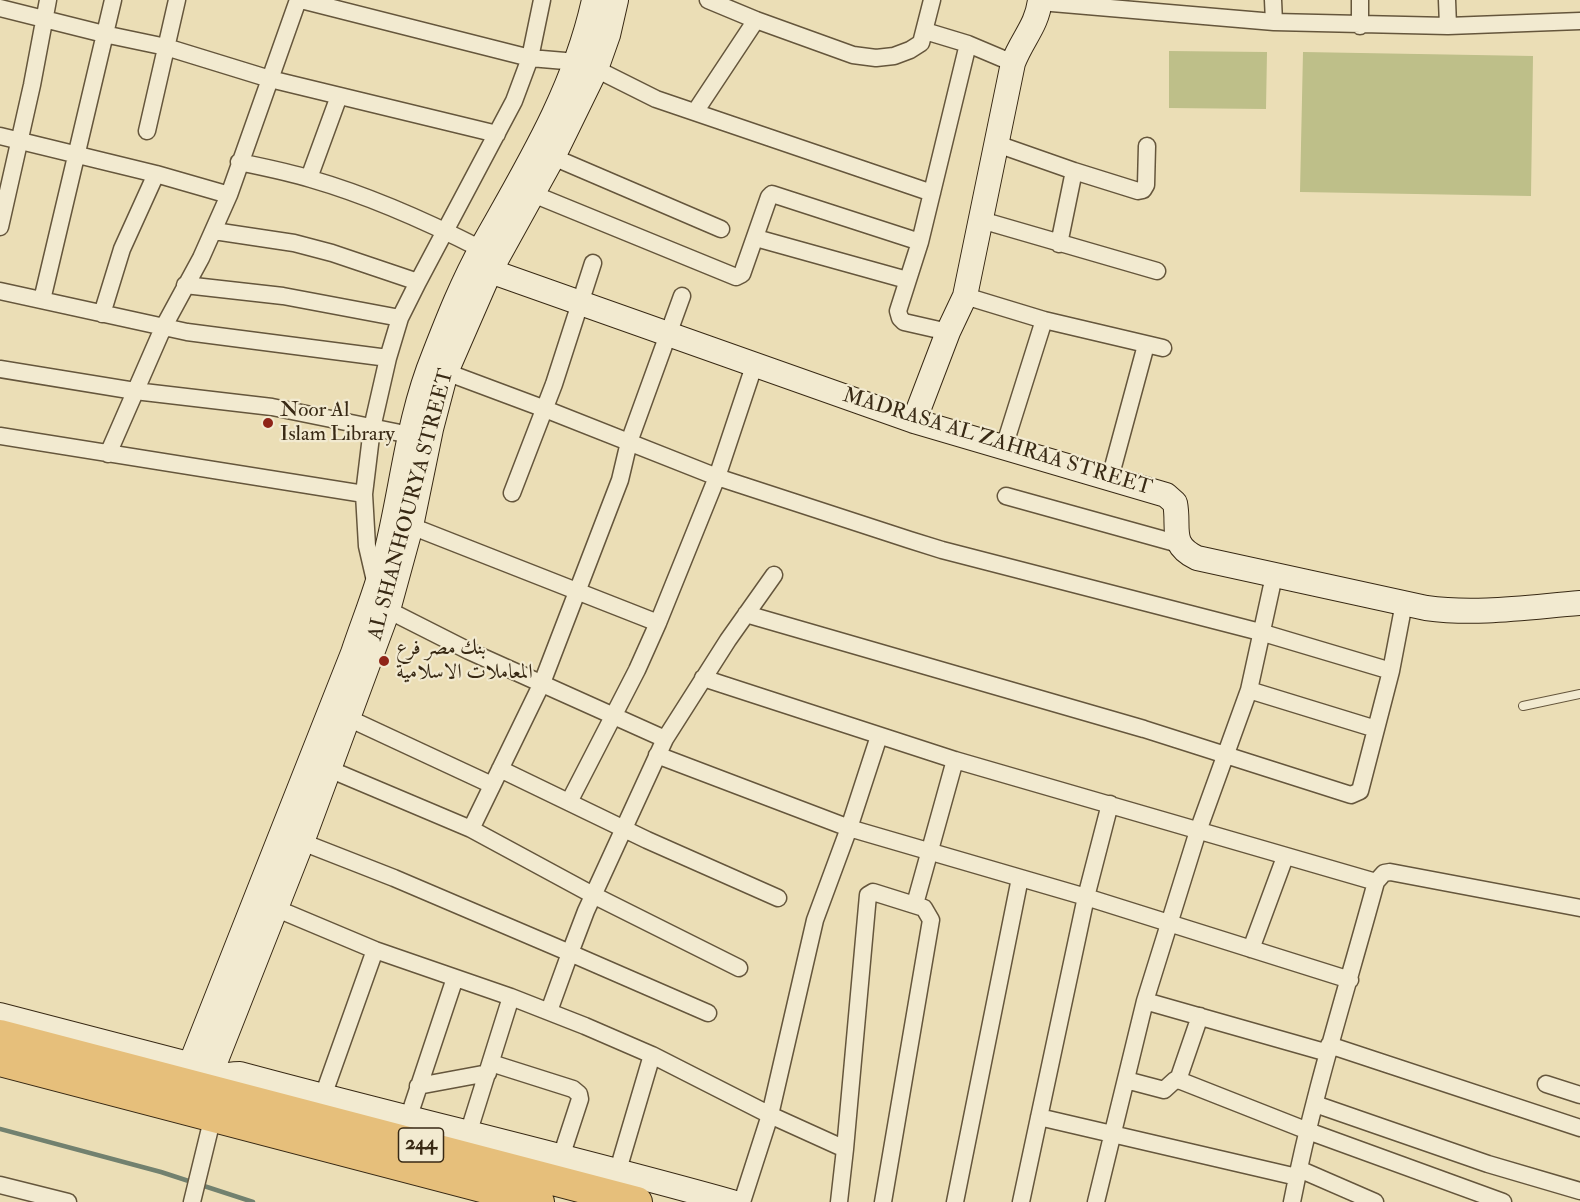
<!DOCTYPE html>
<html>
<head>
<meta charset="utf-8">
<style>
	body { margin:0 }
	canvas { display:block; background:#ebdeb6 }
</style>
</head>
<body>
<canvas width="1580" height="1202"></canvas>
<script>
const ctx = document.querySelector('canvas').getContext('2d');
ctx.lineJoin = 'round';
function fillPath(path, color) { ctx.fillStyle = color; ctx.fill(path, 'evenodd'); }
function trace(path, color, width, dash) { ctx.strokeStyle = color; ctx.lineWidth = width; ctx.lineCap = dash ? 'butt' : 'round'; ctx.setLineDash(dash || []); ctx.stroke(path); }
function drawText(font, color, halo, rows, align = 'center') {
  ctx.font = font + ' "IM FELL Double Pica",Amiri,serif'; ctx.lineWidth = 4.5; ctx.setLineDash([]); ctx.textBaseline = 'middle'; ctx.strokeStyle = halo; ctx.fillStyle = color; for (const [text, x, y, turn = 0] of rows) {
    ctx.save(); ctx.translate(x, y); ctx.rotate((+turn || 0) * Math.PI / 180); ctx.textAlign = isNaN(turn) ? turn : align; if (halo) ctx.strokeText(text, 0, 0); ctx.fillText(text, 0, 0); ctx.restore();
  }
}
const green = new Path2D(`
	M 1169,51 L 1267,52 L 1266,109 L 1169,108 Z
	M 1303,52 L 1533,56 L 1531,196 L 1300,192 Z`);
const stream = new Path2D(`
	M 0,1129 L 161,1172 L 253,1202`);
const lane = new Path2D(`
	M 1523,706 L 1580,694`);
const street = new Path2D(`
	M 301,0 L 530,58 L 577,62
	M 708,0 L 756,20 L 853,55 L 876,58 L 894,56 L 910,50 L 921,43 L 932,0
	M 1273,0 L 1274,22
	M 1360,0 L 1360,26
	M 1447,0 L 1448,26 L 1580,21
	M 1040,2 L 1274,22 L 1448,26
	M 0,8 L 104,34 L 166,47 L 270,79 L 497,134
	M 925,31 L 968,44 L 1013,63
	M 596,69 L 656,99 L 932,193
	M 695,112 L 756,20
	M 147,131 L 177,0
	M 0,136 L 156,174 L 229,195
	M 997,144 L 1074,171 L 1138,191 L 1143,190 L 1146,185 L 1147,146
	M 553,157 L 721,229
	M 239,162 C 263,167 288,172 311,179 C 370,196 426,221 481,249
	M 309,178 L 339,96
	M 533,194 L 736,277 L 742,274 L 769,197 L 772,194 L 920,242
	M 981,220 L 1157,271
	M 0,227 L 32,85 L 48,0
	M 214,231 L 294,243 L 332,253 L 418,282
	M 756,238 L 907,280
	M 1059,244 L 1074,171
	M 185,285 L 283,296 L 400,318
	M 0,291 L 187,332 L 388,358
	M 965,296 L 1044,320 L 1004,447
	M 42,300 L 113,0
	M 102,314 L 122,249 L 156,174
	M 1044,320 L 1163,348
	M 948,332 L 904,322 L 900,318 L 898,311 L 920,242 L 968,44
	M 0,369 L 135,391 L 272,407 L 410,435
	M 446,372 L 545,409 L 717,477 L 910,540 L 942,550 L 1260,632 L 1391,671
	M 0,436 L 364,494
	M 108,454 L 163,328 L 201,258 L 229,195 L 298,0
	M 1110,478 L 1146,345
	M 512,493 L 554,384 L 593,263
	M 1006,496 L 1179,544
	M 411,526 L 658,623
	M 376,585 L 367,546 L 364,494 L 372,428 L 388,358 L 400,318 L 418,282 L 514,101 L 530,58 L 542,0
	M 388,610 L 469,651 L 665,739
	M 746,614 L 1144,729 L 1351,795 L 1360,791 L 1391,671 L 1404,603
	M 703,678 L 955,760 L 1376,882
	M 1249,690 L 1376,729
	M 348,718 L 492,785
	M 657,755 L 849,828 L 1086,897 L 1350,980
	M 329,769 L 471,829 L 593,895 L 739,968
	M 500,769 L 647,840 L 778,898
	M 569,802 L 637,670 L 658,623 L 717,477 L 754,366
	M 471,829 L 542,683 L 620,480 L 629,442 L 682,296
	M 302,842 L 394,878 L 570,953 L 586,911 L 665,739 L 728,640 L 774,575
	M 915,904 L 955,760
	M 275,908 L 375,950 L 511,997 L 585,1026 L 652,1055 L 770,1115 L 845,1149 L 839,1202
	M 1251,949 L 1285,857
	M 1145,1001 L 1328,1053
	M 549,1011 L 570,953 L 708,1013
	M 1329,1045 L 1580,1128
	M 491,1063 L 573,1089 L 579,1094 L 580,1099 L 561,1157
	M 1126,1080 L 1164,1090 L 1175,1080 L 1181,1081 L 1308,1131 L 1503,1202
	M 1178,1080 L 1200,1016
	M 1546,1084 L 1580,1095
	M 418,1086 L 488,1073
	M 323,1096 L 375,950
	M 1315,1104 L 1488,1164 L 1580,1191
	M 1039,1117 L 1297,1177
	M 408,1119 L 455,978
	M 468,1134 L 511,997
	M 845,1149 L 868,895 L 873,892 L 924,908 L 931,920 L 883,1202
	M 1299,1169 L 1375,1202
	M 618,1170 L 652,1055
	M 0,1185 L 68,1202
	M 192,1202 L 213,1116
	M 742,1202 L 770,1115 L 815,920 L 849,828 L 879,736
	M 955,1202 L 1020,878
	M 1021,1202 L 1086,897 L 1110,804
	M 1096,1202 L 1145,1001 L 1198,831 L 1249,690 L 1274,576
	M 1292,1202 C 1313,1094 1347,989 1376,882 L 1384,873 L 1390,872 L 1580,908`);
const secondary = new Path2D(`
	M 490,271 L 914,421 L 1166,495 L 1175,503 C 1180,528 1168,544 1197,558 L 1426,608 C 1477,615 1529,607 1580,603
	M 914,421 L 948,332 L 965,296 L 1013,63 C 1022,39 1037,26 1040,0
	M 0,1015 L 204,1068
	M 183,1083 L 353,653 C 365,617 380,582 388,545 C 403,481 409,416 434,355 C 448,319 463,281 482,247 C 527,167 574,91 594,0
	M 205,1088 L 302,842 L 388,610 L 411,526 L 431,429 L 446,372 L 490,271 L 553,157 L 596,69 L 608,35 L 616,0
	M 205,1088 C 216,1078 225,1074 240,1074 C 403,1118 568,1156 732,1202`);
const highway = new Path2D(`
	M 0,1035 L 637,1202
	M 0,1061 L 539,1202`);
const markers = [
	[268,423,6,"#8f2418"],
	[384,661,6,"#8f2418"]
];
const shields = [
	[421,1145,45]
];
const shieldNames = [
	["244",421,1145]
];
const poiNames = [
	["Noor Al",280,411],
	["Islam Library",280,435],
	["بنك مصر فرع",396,649],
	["المعاملات الاسلامية",396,673]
];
const streetNames = [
	["MADRASA AL ZAHRAA STREET",997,443,17],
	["AL SHANHOURYA STREET",412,505,-75]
];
fillPath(green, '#bebf89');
trace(stream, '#72816f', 4.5);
trace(lane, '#65563c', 10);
trace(street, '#65563c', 19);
trace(secondary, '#382914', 26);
trace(highway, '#382914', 32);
trace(lane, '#f2ead0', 8);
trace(street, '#f2ead0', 16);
trace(secondary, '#f2ead0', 24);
trace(highway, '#e6bf7b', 30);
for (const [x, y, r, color] of markers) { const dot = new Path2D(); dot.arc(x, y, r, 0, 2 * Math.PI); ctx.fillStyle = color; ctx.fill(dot); trace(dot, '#f2ead0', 2); }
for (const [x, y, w] of shields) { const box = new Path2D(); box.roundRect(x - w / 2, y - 17, w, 34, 4.5); ctx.fillStyle = '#f2ead0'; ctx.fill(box); trace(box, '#382914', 1.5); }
drawText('bold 20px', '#382914', null, shieldNames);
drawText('21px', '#382914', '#f2ead0', poiNames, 'left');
drawText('21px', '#382914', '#f2ead0', streetNames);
</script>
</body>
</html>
